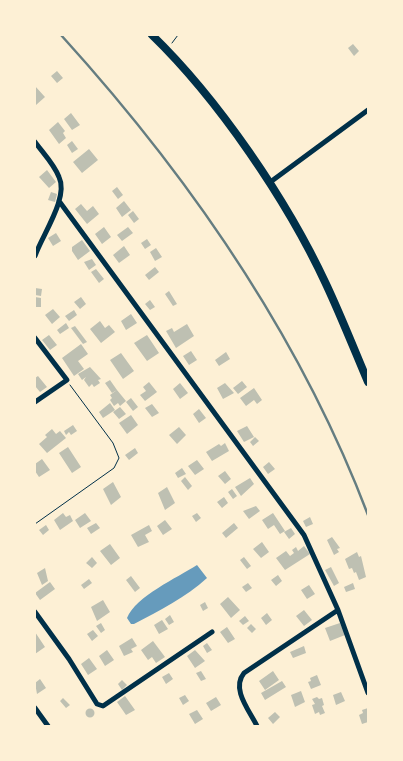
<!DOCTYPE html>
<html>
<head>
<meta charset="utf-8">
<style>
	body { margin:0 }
	#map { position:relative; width:403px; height:761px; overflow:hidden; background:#fdf0d5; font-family:"Fira Sans Condensed",sans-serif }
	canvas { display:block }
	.frame { position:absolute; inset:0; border:36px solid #fdf0d5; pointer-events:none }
</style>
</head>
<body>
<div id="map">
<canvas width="403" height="761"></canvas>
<div class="frame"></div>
</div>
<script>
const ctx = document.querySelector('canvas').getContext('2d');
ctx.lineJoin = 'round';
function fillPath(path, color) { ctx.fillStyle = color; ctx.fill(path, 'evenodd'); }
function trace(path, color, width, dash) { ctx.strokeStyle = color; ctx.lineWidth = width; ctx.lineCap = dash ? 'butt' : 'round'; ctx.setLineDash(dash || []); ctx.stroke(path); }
const water = new Path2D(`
	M 197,565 L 207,578 C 186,597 159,611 134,624 L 131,624 L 127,618 C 136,596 177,578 197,565 Z`);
const building = new Path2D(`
	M 353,44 L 359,51 L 354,56 L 348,48 Z
	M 57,71 L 63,78 L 57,83 L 51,76 Z
	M 35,86 L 45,97 L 36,105 L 35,103 Z
	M 71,113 L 80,125 L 72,130 L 64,119 Z
	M 58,122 L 65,131 L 63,133 L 66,138 L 59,144 L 49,130 Z
	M 72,141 L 78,149 L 72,153 L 67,145 Z
	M 89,149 L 98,160 L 82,173 L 73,162 Z
	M 47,170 L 56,182 L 49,188 L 39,177 Z
	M 117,187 L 123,195 L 118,199 L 112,191 Z
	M 51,192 L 57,194 L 55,202 L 48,200 Z
	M 124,201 L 131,210 L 122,217 L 116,208 Z
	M 81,204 L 87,211 L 93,206 L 99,214 L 87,224 L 75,209 Z
	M 133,211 L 139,219 L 134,223 L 128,215 Z
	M 104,227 L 111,237 L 102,244 L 95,234 Z
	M 128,227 L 133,233 L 122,241 L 117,235 Z
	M 56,233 L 61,241 L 53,246 L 48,238 Z
	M 147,239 L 151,245 L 145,249 L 141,243 Z
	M 82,240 L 90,251 L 78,260 L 72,251 L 72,247 Z
	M 124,246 L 130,255 L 119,263 L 113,255 Z
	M 156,248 L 162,257 L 155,261 L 150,252 Z
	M 92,259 L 96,265 L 89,270 L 84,262 Z
	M 155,267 L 159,272 L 149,280 L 145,275 Z
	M 96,269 L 104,279 L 99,283 L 91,272 Z
	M 35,288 L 42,289 L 41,296 L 35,295 Z
	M 169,291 L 177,304 L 173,306 L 165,294 Z
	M 35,297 L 41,298 L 41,307 L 35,307 Z
	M 81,297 L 86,304 L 80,309 L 74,302 Z
	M 150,300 L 155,307 L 150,310 L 145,304 Z
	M 53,309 L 60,317 L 52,324 L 45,315 Z
	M 74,310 L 77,315 L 69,321 L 65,316 Z
	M 131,314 L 137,323 L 126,330 L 121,321 Z
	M 100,321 L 105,328 L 109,325 L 115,332 L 101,343 L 90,329 Z
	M 66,323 L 69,328 L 60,334 L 57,330 Z
	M 187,324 L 194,336 L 176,348 L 166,331 L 172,328 L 174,332 Z
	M 75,326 L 87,342 L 83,344 L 71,328 Z
	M 49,335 L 57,345 L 50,350 L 42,340 Z
	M 147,335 L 159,353 L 147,361 L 134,343 Z
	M 81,344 L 88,354 L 78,361 L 84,369 L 74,376 L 62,358 Z
	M 191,351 L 197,360 L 189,365 L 183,356 Z
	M 226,352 L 230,359 L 219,366 L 215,360 Z
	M 121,353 L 134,371 L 123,379 L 110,360 Z
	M 90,367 L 101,379 L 98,380 L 100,383 L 94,387 L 92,384 L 89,387 L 84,380 L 86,377 L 82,380 L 78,374 Z
	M 38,376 L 47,387 L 40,392 L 35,386 L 35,378 Z
	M 110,380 L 117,390 L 112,393 L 105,383 Z
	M 242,381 L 247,387 L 238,394 L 233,388 Z
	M 149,382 L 157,392 L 145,401 L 140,395 L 146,391 L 143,387 Z
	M 180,383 L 188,393 L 180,399 L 173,389 Z
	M 225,383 L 234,393 L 223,399 L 217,388 Z
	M 254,388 L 262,400 L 257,404 L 254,400 L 246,406 L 240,398 Z
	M 117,390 L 126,401 L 120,406 L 118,403 L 114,406 L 110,400 L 112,398 L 110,395 Z
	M 131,398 L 138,407 L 133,411 L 126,402 Z
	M 110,403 L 115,410 L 103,418 L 99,412 Z
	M 152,404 L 159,413 L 152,417 L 145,408 Z
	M 120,407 L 126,414 L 119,419 L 113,412 Z
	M 199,409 L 206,418 L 199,423 L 193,414 Z
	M 131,415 L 138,425 L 127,434 L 119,423 Z
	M 73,425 L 77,431 L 71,435 L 69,432 L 66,435 L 64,431 Z
	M 247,426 L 254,437 L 244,442 L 237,431 Z
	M 179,427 L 186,435 L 177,444 L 169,435 Z
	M 52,429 L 56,434 L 60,431 L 66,438 L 47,453 L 39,444 L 47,437 L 45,435 Z
	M 255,437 L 259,441 L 253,446 L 250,442 Z
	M 225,443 L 229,451 L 212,461 L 206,452 L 219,444 L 221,446 Z
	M 68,447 L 81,467 L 72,473 L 59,453 Z
	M 135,448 L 138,453 L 129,460 L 125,455 Z
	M 42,459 L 50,470 L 39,477 L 35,471 L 35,464 Z
	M 197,460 L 204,469 L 195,475 L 188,466 Z
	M 269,462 L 275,469 L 268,474 L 263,467 Z
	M 182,468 L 186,474 L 178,478 L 175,473 Z
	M 225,471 L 231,479 L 225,484 L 218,476 Z
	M 185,477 L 192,486 L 188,490 L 181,481 Z
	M 250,478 L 254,484 L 241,496 L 235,487 Z
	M 113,482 L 121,497 L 111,505 L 103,489 Z
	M 167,487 L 175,503 L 165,510 L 158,493 Z
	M 232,489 L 237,496 L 233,499 L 228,492 Z
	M 224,497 L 228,503 L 222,508 L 217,502 Z
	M 256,506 L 260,511 L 249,519 L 243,511 Z
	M 63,513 L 66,517 L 70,515 L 73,521 L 60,530 L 54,520 Z
	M 85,513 L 91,521 L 80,528 L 75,520 Z
	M 197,513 L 201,518 L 196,522 L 192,516 Z
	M 273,513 L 285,531 L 280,534 L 274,525 L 268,529 L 262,520 Z
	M 310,517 L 313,524 L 306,527 L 303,521 Z
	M 165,520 L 172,529 L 163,535 L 157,526 Z
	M 96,523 L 100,528 L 91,534 L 87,528 Z
	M 234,523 L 238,528 L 226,538 L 222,533 Z
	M 46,525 L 49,530 L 43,535 L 39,530 Z
	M 149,525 L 152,531 L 145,535 L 149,542 L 138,547 L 131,535 Z
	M 291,528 L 295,534 L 289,539 L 284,532 Z
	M 332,537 L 340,548 L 337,549 L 339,552 L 334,555 L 327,540 Z
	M 262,542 L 269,552 L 261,558 L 253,549 Z
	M 110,544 L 120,558 L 111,565 L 100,551 Z
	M 304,546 L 310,554 L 285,570 L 276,558 L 286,551 L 290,556 L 294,553 L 292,550 L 296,547 L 298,551 Z
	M 357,552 L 359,557 L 361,556 L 366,577 L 359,580 L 356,572 L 354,573 L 352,568 L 349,569 L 345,559 Z
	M 92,557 L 97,563 L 92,568 L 86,563 Z
	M 244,557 L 251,566 L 247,569 L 240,560 Z
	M 331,567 L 339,583 L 334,586 L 325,570 Z
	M 45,568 L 48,581 L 42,585 L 37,573 Z
	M 278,575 L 282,581 L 276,586 L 271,580 Z
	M 131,576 L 140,588 L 135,592 L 126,580 Z
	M 89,579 L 92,583 L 84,589 L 81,585 Z
	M 50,582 L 55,589 L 40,600 L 35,593 Z
	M 248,583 L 252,588 L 246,592 L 242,587 Z
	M 353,583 L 355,589 L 346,592 L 344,587 Z
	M 309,585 L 315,594 L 307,599 L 301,590 Z
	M 228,597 L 240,610 L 231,618 L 220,604 Z
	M 103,600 L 110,612 L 97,621 L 91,607 Z
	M 205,602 L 208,608 L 203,611 L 200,605 Z
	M 304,610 L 312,620 L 304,626 L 296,616 Z
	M 267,613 L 272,620 L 266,625 L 261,618 Z
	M 170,615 L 174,622 L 169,625 L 165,619 Z
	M 245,616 L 249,621 L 243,625 L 239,621 Z
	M 162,620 L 168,629 L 159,634 L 154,625 Z
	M 101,623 L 105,630 L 101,633 L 96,626 Z
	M 340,623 L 345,635 L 330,641 L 325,628 Z
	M 251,624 L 256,629 L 252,633 L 247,628 Z
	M 227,627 L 235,639 L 228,643 L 220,632 Z
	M 93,630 L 98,636 L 92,641 L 87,634 Z
	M 35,632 L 45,647 L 35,654 Z
	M 132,638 L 137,646 L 131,649 L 133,652 L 124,656 L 119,646 Z
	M 153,641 L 165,657 L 156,663 L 152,657 L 148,660 L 141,650 Z
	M 207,643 L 212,650 L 207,653 L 203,646 Z
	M 304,646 L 306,653 L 293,658 L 290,652 Z
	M 107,650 L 114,660 L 105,666 L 99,656 Z
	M 195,650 L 205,661 L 195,668 L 187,656 Z
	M 89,658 L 97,669 L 88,675 L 81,664 Z
	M 201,671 L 206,679 L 201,681 L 196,673 Z
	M 273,671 L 279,680 L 265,690 L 259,681 Z
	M 169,673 L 173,679 L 166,684 L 162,677 Z
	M 317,675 L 321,685 L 311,689 L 308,682 L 311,681 L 310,678 Z
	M 40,679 L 46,688 L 37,694 L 35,683 Z
	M 122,680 L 127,685 L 122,690 L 118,684 Z
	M 282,681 L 286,687 L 265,700 L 261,693 Z
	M 301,691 L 305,702 L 295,707 L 291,695 Z
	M 341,692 L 345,701 L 336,705 L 333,695 Z
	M 185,695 L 189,701 L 183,705 L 179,698 Z
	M 125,696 L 135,710 L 126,715 L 117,702 Z
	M 216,697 L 221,705 L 211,711 L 206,703 Z
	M 317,697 L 319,699 L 322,698 L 324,705 L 322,706 L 325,713 L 320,715 L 319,712 L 315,714 L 312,705 L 315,704 L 312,699 Z
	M 63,698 L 70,705 L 66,708 L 60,701 Z
	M 368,708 L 368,722 L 362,724 L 359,715 L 363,713 L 362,710 Z
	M85.5 713a4.5 4.5 0 1 1 9 0a4.5 4.5 0 1 1-9 0Z
	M 197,710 L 203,719 L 195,724 L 189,714 Z
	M 275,712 L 280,717 L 273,724 L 268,718 Z`);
const path = new Path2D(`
	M 172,43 L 178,35
	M 35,524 L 114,468 L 119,458 L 113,443 L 70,385`);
const minor = new Path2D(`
	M 35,142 C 43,153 54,164 59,177 C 69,198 42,235 35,256
	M 269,183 L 368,110
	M 59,201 L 304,535 L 338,610 L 244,673 C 231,689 249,710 257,726
	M 35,338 L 67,380 L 35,402
	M 338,610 L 368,693
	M 35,612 L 69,659 L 97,704 L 103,706 L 212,632
	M 35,708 L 48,726`);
const secondary = new Path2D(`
	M 152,35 C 218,99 287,200 326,284 C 341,316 354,349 368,382`);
const rail = new Path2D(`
	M 61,35 C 189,176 300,336 368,515`);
fillPath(water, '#669bbc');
fillPath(building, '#bec0b2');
trace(path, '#003049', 1);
trace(minor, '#003049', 5);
trace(secondary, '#003049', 8);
trace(rail, '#657d81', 2.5);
</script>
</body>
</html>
